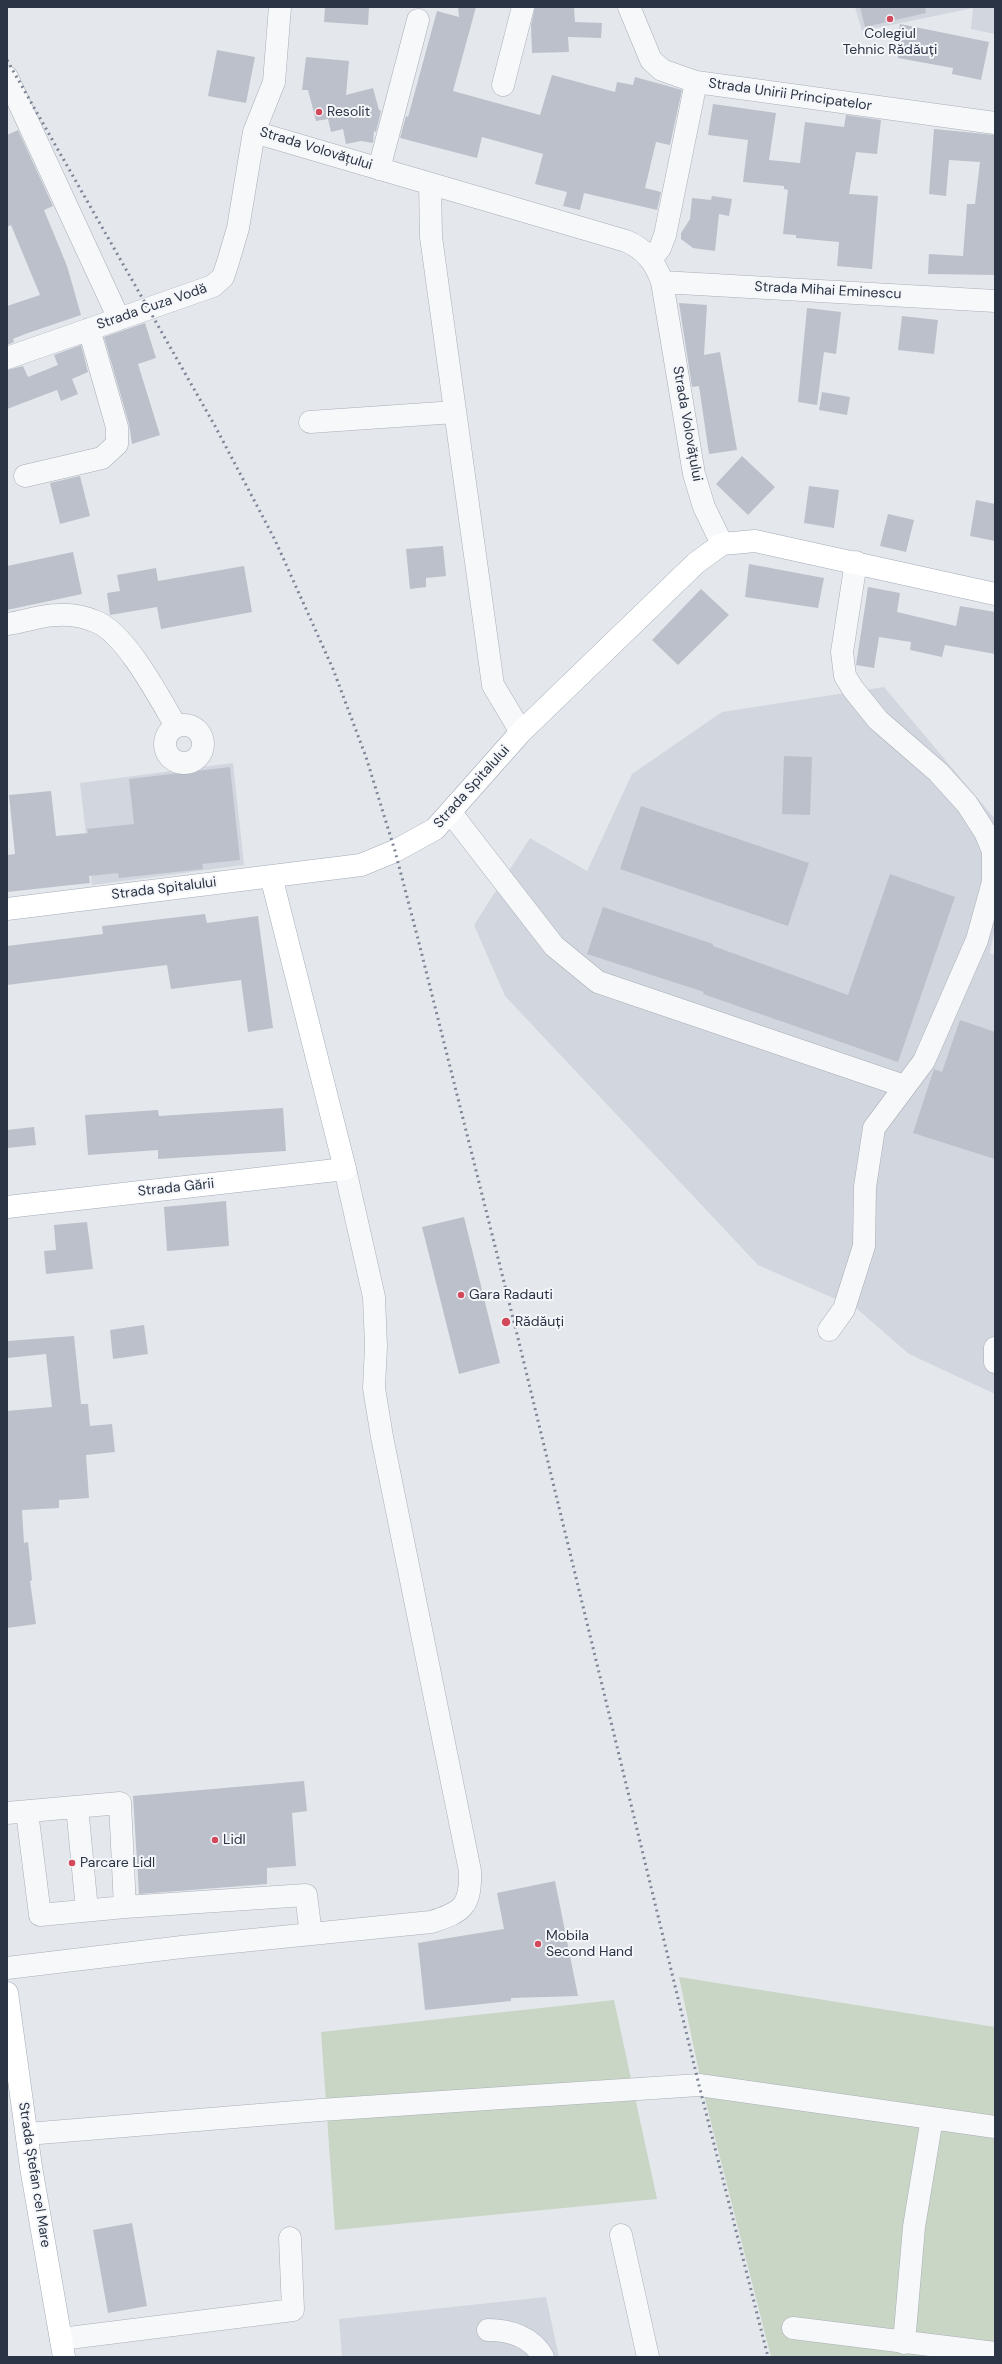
<!DOCTYPE html>
<html>
<head>
<meta charset="utf-8">
<style>
	body { margin:0 }
	#map { position:relative; width:1002px; height:2364px; overflow:hidden; background:#e4e7ec; font-family:"DM Sans",sans-serif }
	canvas { display:block }
	.frame { position:absolute; inset:0; border:8px solid #2b3445; pointer-events:none }
</style>
</head>
<body>
<div id="map">
<canvas width="1002" height="2364"></canvas>
<div class="frame"></div>
</div>
<script>
const ctx = document.querySelector('canvas').getContext('2d');
ctx.lineJoin = 'round';
function fillPath(path, color) { ctx.fillStyle = color; ctx.fill(path, 'evenodd'); }
function trace(path, color, width, dash) { ctx.strokeStyle = color; ctx.lineWidth = width; ctx.lineCap = dash ? 'butt' : 'round'; ctx.setLineDash(dash || []); ctx.stroke(path); }
function drawText(font, color, halo, rows, align = 'center') {
  ctx.font = font + ' "DM Sans",sans-serif'; ctx.lineWidth = 4; ctx.setLineDash([]); ctx.textBaseline = 'middle'; ctx.strokeStyle = halo; ctx.fillStyle = color; for (const [text, x, y, turn = 0] of rows) {
    ctx.save(); ctx.translate(x, y); ctx.rotate((+turn || 0) * Math.PI / 180); ctx.textAlign = isNaN(turn) ? turn : align; if (halo) ctx.strokeText(text, 0, 0); ctx.fillText(text, 0, 0); ctx.restore();
  }
}
const built = new Path2D(`
	M 855,7 L 995,7 L 995,34 L 971,29 L 973,8 L 862,31 Z
	M 884,687 L 995,819 L 995,927 L 990,953 L 995,955 L 995,1394 L 909,1354 L 856,1308 L 758,1265 L 505,996 L 474,925 L 530,838 L 587,871 L 632,774 L 722,712 Z
	M 233,763 L 244,865 L 92,885 L 80,783 Z
	M 546,2297 L 559,2357 L 342,2357 L 339,2319 Z`);
const green = new Path2D(`
	M 679,1977 L 995,2027 L 995,2357 L 771,2357 L 703,2091 Z
	M 614,2000 L 657,2199 L 335,2230 L 321,2032 Z`);
const building = new Path2D(`
	M 325,7 L 369,7 L 368,25 L 324,22 Z
	M 458,7 L 476,7 L 453,91 L 540,115 L 552,75 L 615,92 L 617,82 L 633,85 L 635,77 L 682,90 L 670,145 L 656,142 L 645,188 L 661,192 L 657,210 L 584,193 L 580,210 L 563,206 L 567,192 L 535,184 L 543,154 L 482,137 L 477,158 L 400,138 L 406,116 L 408,117 L 437,11 L 459,17 Z
	M 535,7 L 574,7 L 575,22 L 602,23 L 601,38 L 568,37 L 569,52 L 532,53 L 531,25 Z
	M 860,7 L 925,7 L 926,13 L 865,27 Z
	M 900,24 L 989,42 L 981,80 L 952,74 L 953,68 L 898,58 L 898,54 L 895,53 Z
	M 217,50 L 255,57 L 246,103 L 208,96 Z
	M 306,57 L 349,61 L 346,95 L 373,88 L 379,110 L 381,111 L 376,132 L 374,131 L 373,143 L 361,141 L 346,144 L 343,129 L 331,132 L 328,119 L 316,121 L 308,90 L 302,90 Z
	M 713,104 L 776,113 L 769,160 L 800,163 L 805,122 L 844,127 L 846,115 L 881,120 L 877,154 L 856,152 L 849,194 L 878,196 L 872,269 L 837,266 L 839,242 L 796,238 L 796,235 L 783,234 L 788,190 L 784,189 L 784,186 L 743,182 L 748,140 L 708,135 Z
	M 934,129 L 995,135 L 995,275 L 928,274 L 929,254 L 963,256 L 967,204 L 975,204 L 980,162 L 949,160 L 946,196 L 929,194 Z
	M 18,130 L 53,206 L 44,210 L 67,266 L 81,315 L 25,334 L 13,339 L 14,342 L 7,345 L 7,306 L 40,295 L 11,225 L 7,227 L 7,135 Z
	M 712,196 L 732,199 L 729,216 L 719,214 L 715,251 L 693,248 L 681,239 L 681,233 L 690,219 L 692,198 L 711,200 Z
	M 679,303 L 707,305 L 704,355 L 720,352 L 737,450 L 709,454 L 699,386 L 692,387 Z
	M 807,308 L 841,312 L 836,354 L 824,352 L 817,405 L 798,402 Z
	M 902,316 L 938,320 L 934,354 L 898,350 Z
	M 145,323 L 156,358 L 138,364 L 160,435 L 132,444 L 129,424 L 104,337 Z
	M 81,345 L 88,372 L 72,379 L 78,394 L 61,401 L 57,390 L 7,409 L 7,370 L 23,366 L 28,377 L 58,365 L 54,355 Z
	M 822,392 L 850,397 L 847,415 L 819,410 Z
	M 742,456 L 775,487 L 748,515 L 716,484 Z
	M 80,476 L 90,516 L 60,524 L 50,483 Z
	M 809,486 L 839,490 L 834,528 L 804,523 Z
	M 976,500 L 995,504 L 995,541 L 970,536 Z
	M 888,514 L 914,520 L 906,552 L 880,546 Z
	M 443,546 L 446,576 L 426,578 L 426,587 L 410,589 L 406,549 Z
	M 73,552 L 82,594 L 7,610 L 7,566 Z
	M 749,564 L 824,578 L 818,608 L 745,597 Z
	M 244,566 L 252,612 L 161,629 L 157,607 L 110,615 L 107,593 L 120,591 L 117,575 L 156,568 L 158,581 Z
	M 868,587 L 900,593 L 897,612 L 956,626 L 960,606 L 995,612 L 995,654 L 945,645 L 942,657 L 910,650 L 911,642 L 879,637 L 874,668 L 856,665 Z
	M 701,589 L 729,615 L 678,665 L 652,640 Z
	M 784,756 L 812,757 L 810,815 L 782,814 Z
	M 230,767 L 240,860 L 202,864 L 203,869 L 119,878 L 118,873 L 89,876 L 90,883 L 7,892 L 7,855 L 15,854 L 9,795 L 51,791 L 56,836 L 88,833 L 87,829 L 134,824 L 129,779 Z
	M 641,806 L 809,863 L 788,926 L 620,869 Z
	M 890,874 L 955,897 L 898,1062 L 703,994 L 704,992 L 587,954 L 603,907 L 713,944 L 713,946 L 848,995 Z
	M 205,914 L 207,923 L 258,916 L 273,1028 L 248,1032 L 241,980 L 171,989 L 167,965 L 7,985 L 7,946 L 103,934 L 102,926 Z
	M 960,1020 L 995,1032 L 995,1159 L 913,1133 L 934,1069 L 942,1072 Z
	M 283,1108 L 286,1151 L 158,1159 L 158,1150 L 88,1155 L 85,1115 L 158,1110 L 159,1116 Z
	M 34,1127 L 36,1145 L 7,1148 L 7,1130 Z
	M 226,1201 L 229,1246 L 167,1251 L 164,1207 Z
	M 464,1217 L 500,1363 L 459,1374 L 422,1227 Z
	M 87,1222 L 93,1269 L 46,1274 L 44,1251 L 56,1250 L 54,1225 Z
	M 144,1325 L 148,1354 L 113,1359 L 110,1330 Z
	M 74,1336 L 81,1404 L 88,1404 L 90,1426 L 112,1424 L 115,1452 L 86,1455 L 89,1498 L 59,1500 L 59,1508 L 22,1510 L 24,1543 L 28,1542 L 32,1580 L 30,1581 L 36,1624 L 7,1628 L 7,1411 L 52,1407 L 46,1354 L 7,1358 L 7,1341 Z
	M 304,1781 L 307,1811 L 292,1813 L 296,1866 L 267,1868 L 267,1884 L 139,1894 L 133,1796 Z
	M 555,1881 L 578,1996 L 511,1998 L 511,2001 L 425,2010 L 418,1943 L 504,1929 L 497,1893 Z
	M 132,2223 L 147,2306 L 108,2313 L 93,2230 Z`);
const minor = new Path2D(`
	M 629,7 L 651,60 L 662,70 L 696,82
	M 7,77 L 119,319
	M 503,85 L 523,7
	M 254,132 L 626,241 C 645,249 655,262 662,282 L 694,474 L 704,507 L 722,544
	M 379,169 L 418,20
	M 430,184 L 431,237 L 493,685 L 521,732
	M 651,259 L 660,248 L 665,235 L 696,82 L 995,123
	M 662,282 L 995,301
	M 7,358 L 213,286 L 223,277 L 228,262 L 238,228 L 254,132 L 274,82 L 280,7
	M 310,422 L 455,412
	M 25,476 L 102,458 L 117,444 L 117,427 L 89,329
	M 7,624 C 24,622 41,615 58,615 C 71,614 85,617 97,622 C 126,634 160,699 176,726
	M165 744a19 19 0 1 1 38 0a19 19 0 1 1-38 0Z
	M 451,813 L 554,946 L 598,982 L 904,1086
	M 829,1330 L 844,1309 L 864,1246 L 865,1187 L 874,1128 L 924,1061 L 977,940 L 993,882 L 993,851 L 985,832 L 967,804 L 938,772 L 878,720 L 853,689 L 845,676 L 842,652 L 856,562
	M 995,1348 L 995,1362
	M 77,1807 L 87,1910
	M 27,1812 L 40,1915 L 125,1907
	M 7,1813 L 120,1803 L 125,1907 L 306,1895 L 311,1934
	M 7,1968 L 182,1947 L 431,1922 C 463,1912 471,1906 470,1871 L 382,1437 L 374,1388 L 376,1346 L 374,1297 L 345,1169
	M 27,2134 L 320,2110 L 699,2085 L 995,2127
	M 621,2235 L 648,2357
	M 793,2328 L 995,2353
	M 488,2330 C 510,2330 532,2337 543,2357
	M 61,2339 L 293,2310 L 290,2238
	M 904,2343 L 914,2227 L 932,2118`);
const major = new Path2D(`
	M 7,909 L 361,865 L 395,851 L 435,829 L 521,732 L 696,563 L 722,544 L 755,541 L 995,594
	M 7,1207 L 345,1169 L 271,876
	M 7,1993 L 31,2167 L 64,2357`);
const rail = new Path2D(`
	M 7,60 L 215,426 L 275,540 L 333,669 L 366,757 L 395,851 L 418,939 L 516,1330 L 699,2085 L 768,2357`);
const markers = [
	[890,19,4,"#d1495b"],
	[319,112,4,"#d1495b"],
	[461,1295,4,"#d1495b"],
	[506,1322,5,"#d1495b"],
	[215,1840,4,"#d1495b"],
	[72,1863,4,"#d1495b"],
	[538,1944,4,"#d1495b"]
];
const poiNames = [
	["Colegiul",890,34,"center"],
	["Tehnic Rădăuți",890,50,"center"],
	["Resolit",327,112],
	["Gara Radauti",469,1295],
	["Rădăuți",515,1322],
	["Lidl",223,1840],
	["Parcare Lidl",80,1863],
	["Mobila",546,1936],
	["Second Hand",546,1952]
];
const streetNames = [
	["Strada Unirii Principatelor",790,95,8],
	["Strada Volovățului",316,149,17],
	["Strada Mihai Eminescu",828,291,3],
	["Strada Cuza Vodă",152,307,-19],
	["Strada Volovățului",687,424,80],
	["Strada Spitalului",472,787,-48],
	["Strada Spitalului",164,889,-7],
	["Strada Gării",176,1188,-6],
	["Strada Ștefan cel Mare",34,2175,81]
];
fillPath(built, '#d2d6de');
fillPath(green, '#c9d6c5');
fillPath(building, '#bbc0ca');
trace(minor, '#a9aeb7', 23);
trace(major, '#a3abb8', 23);
trace(minor, '#f7f8fa', 22);
trace(major, '#fff', 22);
trace(rail, '#7d8696', 3, [2, 4]);
for (const [x, y, r, color] of markers) { const dot = new Path2D(); dot.arc(x, y, r, 0, 2 * Math.PI); ctx.fillStyle = color; ctx.fill(dot); trace(dot, '#f4f6f9', 1.5); }
drawText('14px', '#2b3445', '#f4f6f9', poiNames, 'left');
drawText('14px', '#2b3445', '#f4f6f9', streetNames);
</script>
</body>
</html>
